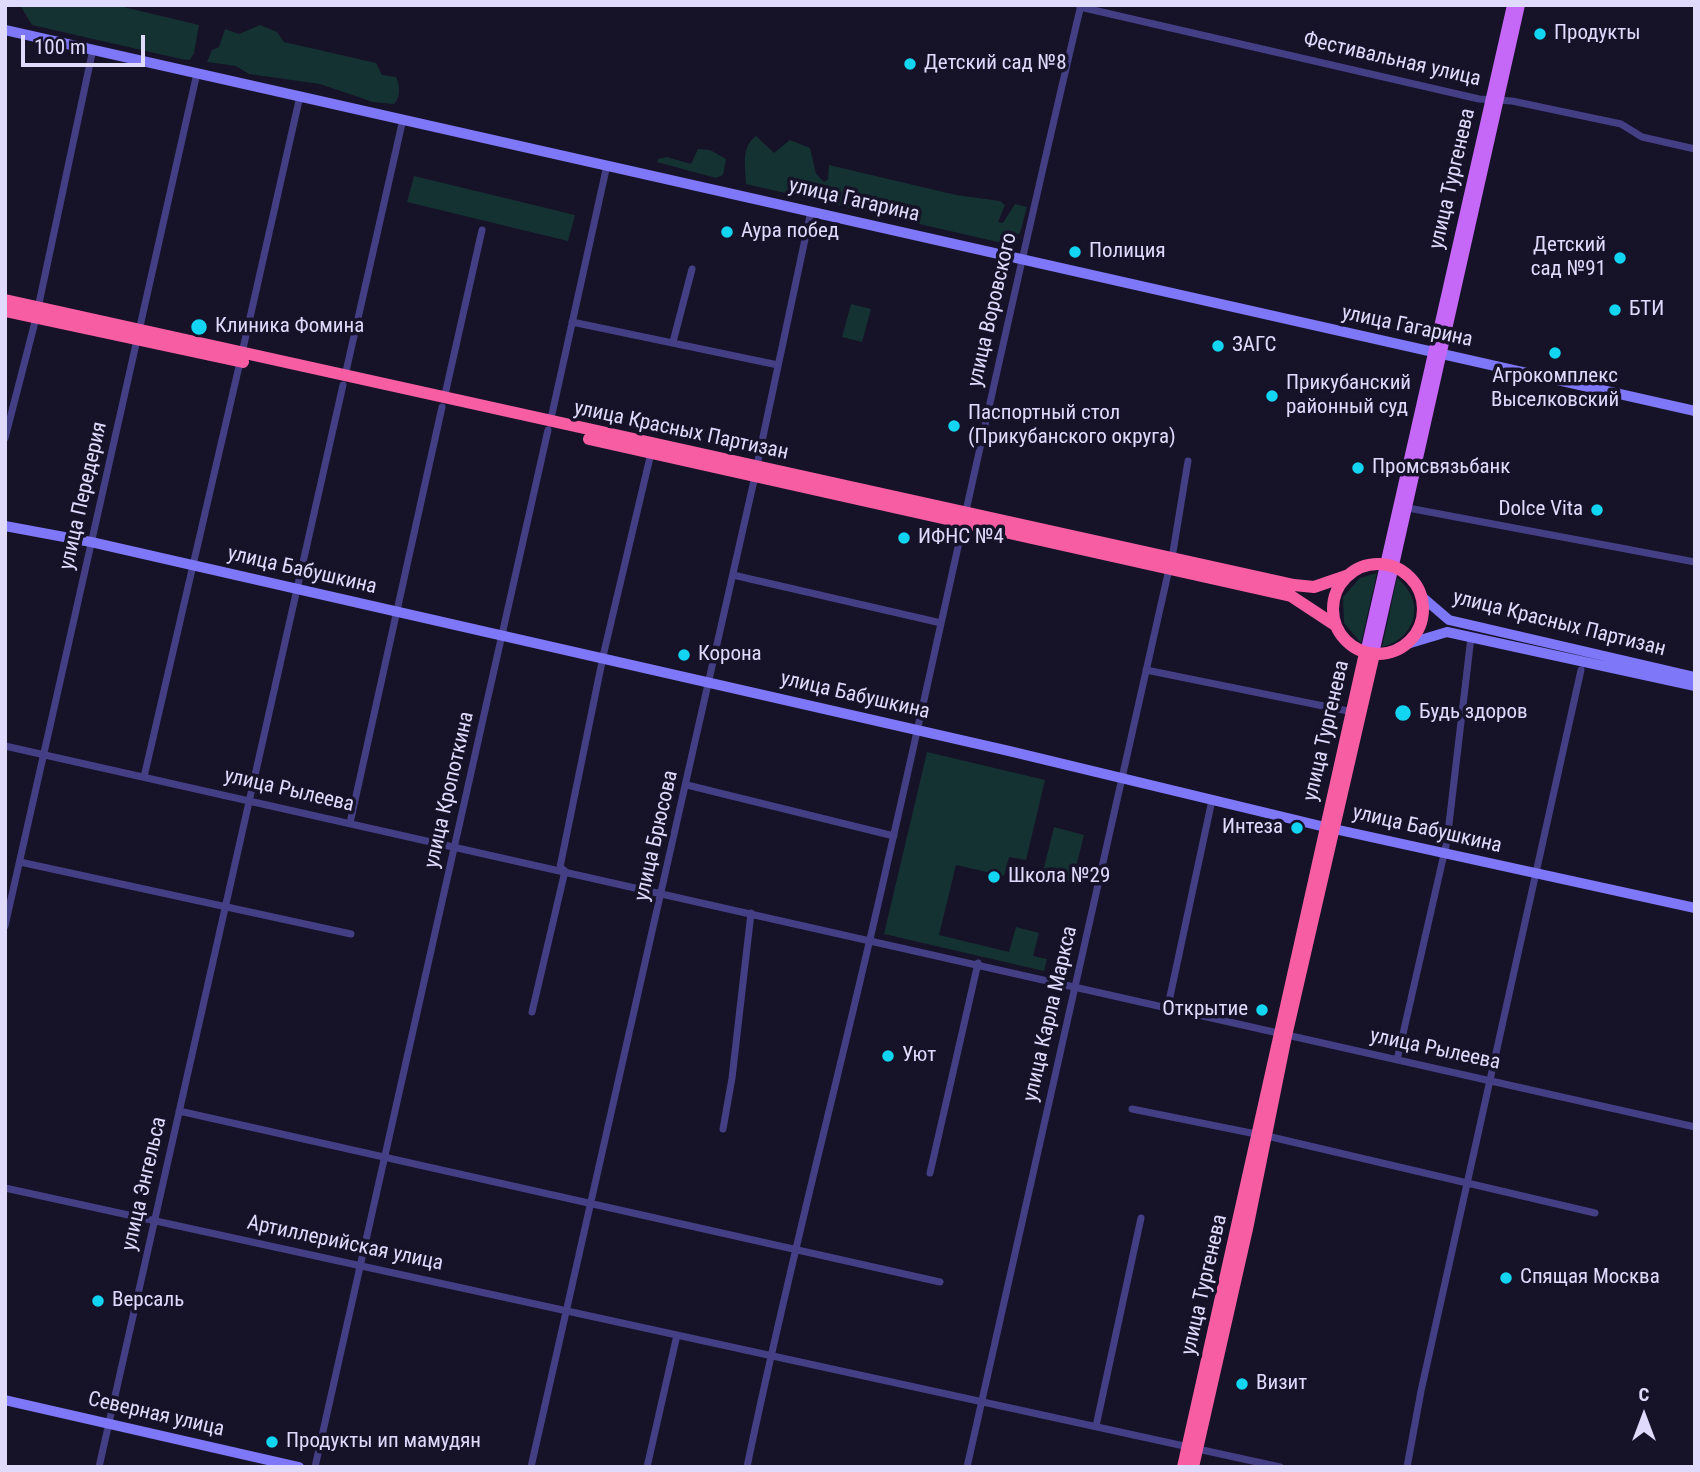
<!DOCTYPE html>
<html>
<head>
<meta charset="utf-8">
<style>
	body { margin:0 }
	#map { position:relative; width:1700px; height:1472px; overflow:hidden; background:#161228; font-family:"Roboto Condensed",sans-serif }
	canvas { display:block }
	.frame { position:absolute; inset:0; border:7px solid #e0dbfd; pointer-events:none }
	.north { position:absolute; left:1609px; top:1381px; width:70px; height:70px; -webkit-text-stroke:5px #161228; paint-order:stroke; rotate:0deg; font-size:19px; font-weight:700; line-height:28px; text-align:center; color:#e0dbfd }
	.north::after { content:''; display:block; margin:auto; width:24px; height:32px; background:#e0dbfd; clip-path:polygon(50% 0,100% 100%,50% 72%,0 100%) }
	.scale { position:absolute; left:21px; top:35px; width:124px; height:32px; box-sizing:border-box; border:4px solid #e0dbfd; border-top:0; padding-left:9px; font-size:21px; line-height:24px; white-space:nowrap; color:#e0dbfd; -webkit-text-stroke:5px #161228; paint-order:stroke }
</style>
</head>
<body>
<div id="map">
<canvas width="1700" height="1472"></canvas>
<div class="frame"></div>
<div class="north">С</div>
<div class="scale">100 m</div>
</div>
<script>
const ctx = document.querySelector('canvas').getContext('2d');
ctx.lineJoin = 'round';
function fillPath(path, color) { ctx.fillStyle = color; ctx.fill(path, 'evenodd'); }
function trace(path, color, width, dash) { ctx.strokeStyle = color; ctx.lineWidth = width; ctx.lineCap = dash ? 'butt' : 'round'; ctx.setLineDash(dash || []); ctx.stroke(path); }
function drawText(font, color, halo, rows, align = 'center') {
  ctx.font = font + ' "Roboto Condensed",sans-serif'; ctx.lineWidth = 7; ctx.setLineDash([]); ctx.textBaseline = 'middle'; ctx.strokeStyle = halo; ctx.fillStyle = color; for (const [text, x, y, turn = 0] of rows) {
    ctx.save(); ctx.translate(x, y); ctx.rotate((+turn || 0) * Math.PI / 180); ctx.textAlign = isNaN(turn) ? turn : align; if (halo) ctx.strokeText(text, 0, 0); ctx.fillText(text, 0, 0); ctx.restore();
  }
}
const green = new Path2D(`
	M 20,5 L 115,5 L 199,25 L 194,53 L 190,60 L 181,59 L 32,25 Z
	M 260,25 L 277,32 L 284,42 L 376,63 L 382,75 L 396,77 C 400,85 401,97 394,104 L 373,102 L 320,84 L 249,74 L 236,66 L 207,62 L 212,50 L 219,47 L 225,29 L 239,34 Z
	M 756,136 L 774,153 L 790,140 L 810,148 L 816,174 L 824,182 L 828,179 L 829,165 L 956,195 L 1000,201 L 1005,205 L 998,222 L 1003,223 L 1015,204 L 1027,207 L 1020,233 L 1002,243 L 746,184 C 746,168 740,148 756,136 Z
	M 698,149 L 710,150 L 726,159 L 723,175 L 716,178 L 657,162 L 658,159 L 667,157 L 691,164 Z
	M 414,176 L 575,215 L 568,241 L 407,202 Z
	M 851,304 L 871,309 L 862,342 L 842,337 Z
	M 1377,573 L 1361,643 L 1344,623 L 1343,597 L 1360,578 Z
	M 1397,578 C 1426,601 1417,638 1382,647 Z
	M 927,752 L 1045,780 L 1026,860 L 1009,857 L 1004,876 L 956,865 L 939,935 L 1009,952 L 1016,927 L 1039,933 L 1033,956 L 1047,959 L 1044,971 L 884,934 Z
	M 1054,827 L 1084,835 L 1072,883 L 1042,876 Z`);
const street = new Path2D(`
	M 1080,7 L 1479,99 L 1512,101 L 1621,124 L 1642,137 L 1695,149
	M 38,308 L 93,49
	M 572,322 L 778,365
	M 673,342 L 692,269
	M 242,353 L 300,96
	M 345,376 L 403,119
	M 444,399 L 482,230
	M 550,423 L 607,165
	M 5,438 L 36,318
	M 757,465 L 811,211
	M 1408,508 L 1695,562
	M 1172,558 L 1188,461
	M 733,575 L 941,623
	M 1146,670 L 1353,712
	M 5,746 L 1695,1127
	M 144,777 L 240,362
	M 687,785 L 894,836
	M 350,823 L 442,407
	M 20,862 L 351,934
	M 5,926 L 197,73
	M 1168,1006 L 1212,800
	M 532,1012 L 565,871 L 560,867 L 604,652 L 651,453
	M 1397,1060 L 1447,841 L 1471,637
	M 1132,1109 L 1256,1134
	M 179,1111 L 940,1282
	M 723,1129 L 732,1078 L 751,913
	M 1267,1136 L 1595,1213
	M 930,1173 L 978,963
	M 5,1188 L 1280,1467
	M 1096,1426 L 1141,1218
	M 99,1467 L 343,385
	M 315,1467 L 548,430
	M 531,1467 L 755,476
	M 647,1467 L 677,1335
	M 747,1467 C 787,1273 838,1081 882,887 C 949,593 1011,299 1081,5
	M 967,1467 L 1169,569
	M 1407,1467 L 1421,1391 L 1581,670`);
const secondary = new Path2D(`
	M 5,30 L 1695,411
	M 5,526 L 91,542 L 1009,751 L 1325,827 L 1695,908
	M 1421,596 L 1449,620 L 1695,677
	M 1407,644 L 1447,632 L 1695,686
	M 5,1400 L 299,1467`);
const primary = new Path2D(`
	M 1365,653 L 1512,5
	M 1374,654 L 1520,5`);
const highway = new Path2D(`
	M 5,300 L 1294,585 L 1314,587 L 1349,575
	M 5,311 L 243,362
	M 589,439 L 1291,596 L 1335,625
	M1333 609a45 45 0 1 1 90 0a45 45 0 1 1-90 0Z
	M 1183,1467 L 1365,653
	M 1193,1467 L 1247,1229 L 1286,1036 L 1374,654`);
const markers = [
	[1540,34,7,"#12d5f2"],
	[910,64,7,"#12d5f2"],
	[727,232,7,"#12d5f2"],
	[1075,252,7,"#12d5f2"],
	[1620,258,7,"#12d5f2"],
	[1615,310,7,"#12d5f2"],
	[199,327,9,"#12d5f2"],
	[1218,346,7,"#12d5f2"],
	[1555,353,7,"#12d5f2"],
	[1272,396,7,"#12d5f2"],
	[954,426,7,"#12d5f2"],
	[1358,468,7,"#12d5f2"],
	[1597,510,7,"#12d5f2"],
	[904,538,7,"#12d5f2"],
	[684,655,7,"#12d5f2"],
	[1403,713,9,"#12d5f2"],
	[1297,828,7,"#12d5f2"],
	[994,877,7,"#12d5f2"],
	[1262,1010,7,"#12d5f2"],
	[888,1056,7,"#12d5f2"],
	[1506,1278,7,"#12d5f2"],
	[98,1301,7,"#12d5f2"],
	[1242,1384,7,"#12d5f2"],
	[272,1442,7,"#12d5f2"]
];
const poiNames = [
	["Продукты",1554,34],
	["Детский сад №8",924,64],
	["Аура побед",741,232],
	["Детский",1606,246,"right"],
	["сад №91",1606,270,"right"],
	["Полиция",1089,252],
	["БТИ",1629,310],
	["Клиника Фомина",215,327],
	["ЗАГС",1232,346],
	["Агрокомплекс",1555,377,"center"],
	["Выселковский",1555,401,"center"],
	["Прикубанский",1286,384],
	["районный суд",1286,408],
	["Паспортный стол",968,414],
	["(Прикубанского округа)",968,438],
	["Промсвязьбанк",1372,468],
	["Dolce Vita",1583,510,"right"],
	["ИФНС №4",918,538],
	["Корона",698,655],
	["Будь здоров",1419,713],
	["Интеза",1283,828,"right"],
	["Школа №29",1008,877],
	["Открытие",1248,1010,"right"],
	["Уют",902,1056],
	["Спящая Москва",1520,1278],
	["Версаль",112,1301],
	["Визит",1256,1384],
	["Продукты ип мамудян",286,1442]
];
const streetNames = [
	["Фестивальная улица",1392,60,13],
	["улица Тургенева",1453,179,-77],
	["улица Гагарина",854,201,13],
	["улица Воровского",993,310,-77],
	["улица Гагарина",1407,327,12],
	["улица Красных Партизан",681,431,12],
	["улица Передерия",84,496,-77],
	["улица Бабушкина",302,571,13],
	["улица Красных Партизан",1559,624,14],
	["улица Бабушкина",855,696,13],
	["улица Тургенева",1327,731,-77],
	["улица Кропоткина",450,790,-77],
	["улица Рылеева",289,791,13],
	["улица Бабушкина",1427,830,13],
	["улица Брюсова",657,836,-77],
	["улица Карла Маркса",1051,1014,-77],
	["улица Рылеева",1435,1050,12],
	["улица Энгельса",145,1184,-77],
	["Артиллерийская улица",345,1244,12],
	["улица Тургенева",1205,1285,-77],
	["Северная улица",156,1415,13]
];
fillPath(green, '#153232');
trace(street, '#443f85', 7);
trace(secondary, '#7e77f8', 10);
trace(primary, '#c668f7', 10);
trace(highway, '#f65da2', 12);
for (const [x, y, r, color] of markers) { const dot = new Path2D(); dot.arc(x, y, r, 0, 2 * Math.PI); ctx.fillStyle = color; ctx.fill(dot); trace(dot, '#161228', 2.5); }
drawText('21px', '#e0dbfd', '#161228', poiNames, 'left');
drawText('21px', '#e0dbfd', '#161228', streetNames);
</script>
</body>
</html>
